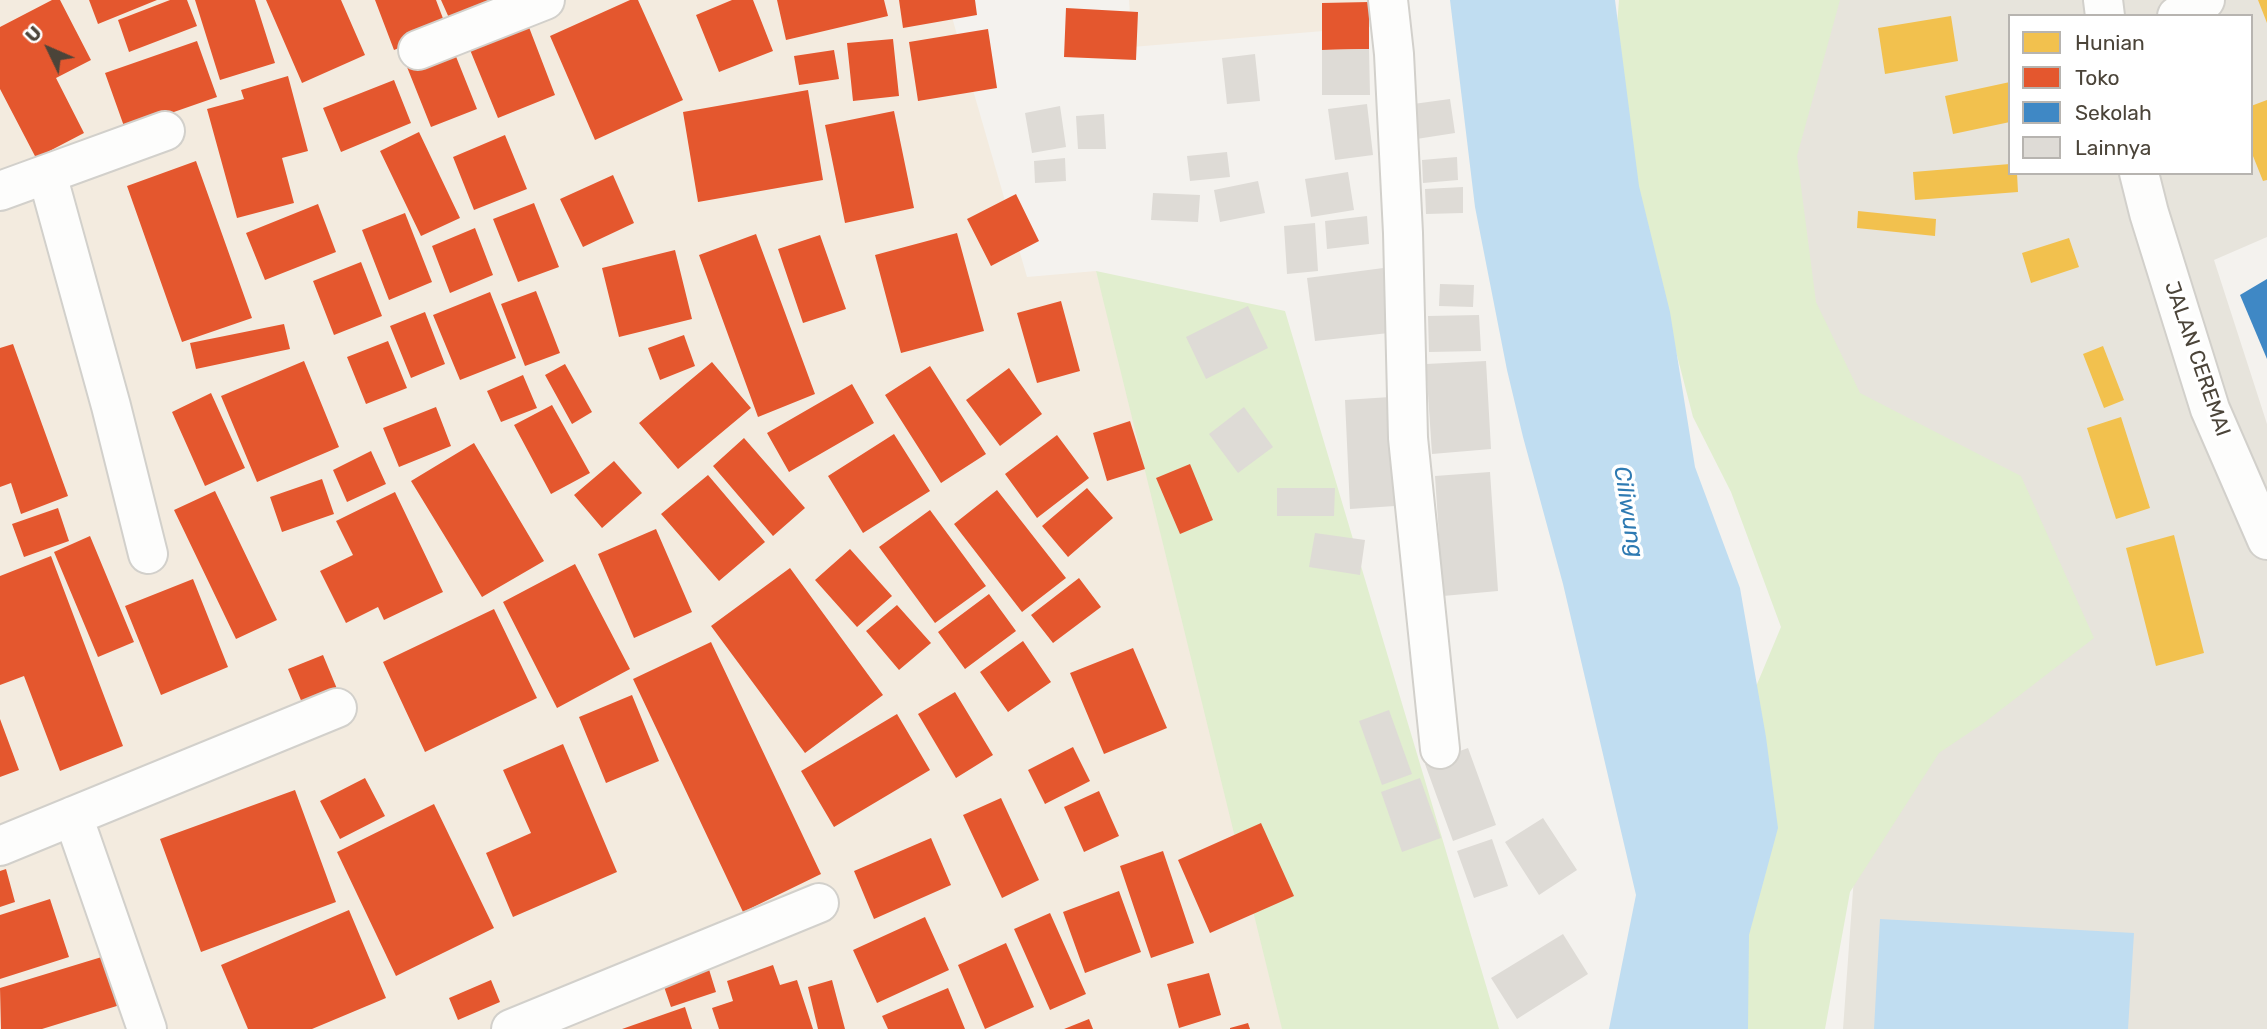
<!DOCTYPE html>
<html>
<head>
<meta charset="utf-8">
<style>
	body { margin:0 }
	#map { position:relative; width:2267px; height:1029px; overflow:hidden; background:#f4f2ee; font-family:Rubik,sans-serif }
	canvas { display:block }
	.legend { position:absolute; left:2008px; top:14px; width:245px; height:161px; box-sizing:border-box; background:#fff; border:2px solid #b7b4b0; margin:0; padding:9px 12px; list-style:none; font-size:21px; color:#4b4439 }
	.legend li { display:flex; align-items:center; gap:14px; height:35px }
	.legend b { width:35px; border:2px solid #b7b4b0 }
	.north { position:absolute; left:14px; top:14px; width:70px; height:70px; -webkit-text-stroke:5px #fff; paint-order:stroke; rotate:314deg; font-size:19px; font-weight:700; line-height:28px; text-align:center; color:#4b4439 }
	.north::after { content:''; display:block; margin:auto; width:24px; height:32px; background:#4b4439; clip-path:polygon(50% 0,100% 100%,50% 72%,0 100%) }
</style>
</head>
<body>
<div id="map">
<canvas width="2267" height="1029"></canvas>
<ul class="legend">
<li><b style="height:19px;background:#f2c14e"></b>Hunian</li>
<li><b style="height:19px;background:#e4572e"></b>Toko</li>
<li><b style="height:19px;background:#3f88c5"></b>Sekolah</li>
<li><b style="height:19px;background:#dedbd6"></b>Lainnya</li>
</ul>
<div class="north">U</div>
</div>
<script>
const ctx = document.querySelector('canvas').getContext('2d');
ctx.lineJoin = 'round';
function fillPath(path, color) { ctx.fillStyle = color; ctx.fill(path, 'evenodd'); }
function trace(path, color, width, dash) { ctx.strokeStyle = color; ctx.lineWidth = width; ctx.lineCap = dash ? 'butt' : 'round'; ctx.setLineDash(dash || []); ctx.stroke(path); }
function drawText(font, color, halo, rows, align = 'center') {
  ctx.font = font + ' Rubik,sans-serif'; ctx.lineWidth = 7; ctx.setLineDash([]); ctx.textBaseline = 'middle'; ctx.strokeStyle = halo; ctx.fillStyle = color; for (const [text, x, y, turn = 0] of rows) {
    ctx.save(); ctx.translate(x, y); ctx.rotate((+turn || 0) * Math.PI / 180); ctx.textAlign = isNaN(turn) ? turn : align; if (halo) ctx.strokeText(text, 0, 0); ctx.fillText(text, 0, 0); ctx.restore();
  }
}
const residential = new Path2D(`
	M 1715,0 L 2267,0 L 2267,237 L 2214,260 L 2267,424 L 2267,1029 L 1843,1029 L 1858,821 ZM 2010,16 L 2251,16 L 2251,173 L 2010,173 Z`);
const commercial = new Path2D(`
	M 0,0 L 947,0 L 1027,277 L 1096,271 L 1317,1029 L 0,1029 Z
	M 1129,0 L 1405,0 L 1407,24 L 1132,47 Z`);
const green = new Path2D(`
	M 1619,0 L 1840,0 L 1797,156 L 1816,302 L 1860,393 L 2021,476 L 2094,638 L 1985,722 L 1939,753 L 1850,892 L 1825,1029 L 1709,1029 L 1747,708 L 1781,627 L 1731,492 L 1693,417 L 1665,309 L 1621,174 L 1615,52 Z
	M 1096,271 L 1285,311 L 1499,1029 L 1282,1029 Z`);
const water = new Path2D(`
	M 1450,0 L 1615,0 L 1639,186 L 1670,312 L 1695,467 L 1740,588 L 1766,737 L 1778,828 L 1749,935 L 1748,1029 L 1609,1029 L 1636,895 L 1563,584 L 1523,437 L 1507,370 L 1475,207 Z
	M 1880,919 L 2134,933 L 2128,1029 L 1874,1029 Z`);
const homes = new Path2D(`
	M 2258,0 L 2267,0 L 2267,23 Z
	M 1951,16 L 1958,61 L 1885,74 L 1878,28 Z
	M 2010,82 L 2010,122 L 1953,134 L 1945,96 Z
	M 2267,100 L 2267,180 L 2263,181 L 2251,151 L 2251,106 Z
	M 2010,164 L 2010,173 L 2017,173 L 2018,192 L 1915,200 L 1913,172 Z
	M 1858,211 L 1936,219 L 1935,236 L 1857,228 Z
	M 2069,238 L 2079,267 L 2031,283 L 2022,253 Z
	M 2103,346 L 2124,400 L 2104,408 L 2083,354 Z
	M 2121,417 L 2150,508 L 2116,519 L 2087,428 Z
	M 2174,535 L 2204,653 L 2156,666 L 2126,548 Z`);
const shops = new Path2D(`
	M 52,0 L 60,0 L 91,60 L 56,78 L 84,133 L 36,158 L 0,89 L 0,27 Z
	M 89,0 L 157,0 L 98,24 Z
	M 170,0 L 187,0 L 197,26 L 129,52 L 118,20 Z
	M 195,0 L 255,0 L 275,63 L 220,80 Z
	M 266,0 L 341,0 L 365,55 L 302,83 Z
	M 375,0 L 436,0 L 447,29 L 394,50 Z
	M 441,0 L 514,0 L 454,29 Z
	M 630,0 L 638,0 L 683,100 L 595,140 L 550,36 Z
	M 732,0 L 753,0 L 773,51 L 719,72 L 696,15 Z
	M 777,0 L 884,0 L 888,16 L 786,40 Z
	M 899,0 L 975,0 L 977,15 L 903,28 Z
	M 1369,2 L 1369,49 L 1322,50 L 1322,3 Z
	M 1066,8 L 1138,12 L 1136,60 L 1064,57 Z
	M 527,22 L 555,95 L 498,118 L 468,45 Z
	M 988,29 L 997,88 L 918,101 L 909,42 Z
	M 893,39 L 899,96 L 853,101 L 847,43 Z
	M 197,41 L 217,97 L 125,129 L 105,73 Z
	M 451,44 L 477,109 L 431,127 L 405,62 Z
	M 834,50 L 839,79 L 799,85 L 794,56 Z
	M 288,76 L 308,151 L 282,158 L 294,203 L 237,218 L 207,109 L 244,99 L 241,90 Z
	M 394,80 L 411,123 L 341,152 L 323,108 Z
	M 808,90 L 823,180 L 698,202 L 683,112 Z
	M 894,111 L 914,208 L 845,223 L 825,125 Z
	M 419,132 L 460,218 L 421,236 L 380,151 Z
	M 505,135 L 527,189 L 474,210 L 453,157 Z
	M 196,161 L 252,318 L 182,342 L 127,186 Z
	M 613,175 L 634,223 L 583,247 L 560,199 Z
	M 1016,194 L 1039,241 L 991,266 L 967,219 Z
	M 534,203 L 559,267 L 518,282 L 493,219 Z
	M 318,204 L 336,252 L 265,280 L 246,233 Z
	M 405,213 L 432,282 L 389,300 L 362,230 Z
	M 475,228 L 493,275 L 450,293 L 432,246 Z
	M 957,233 L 984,331 L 901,353 L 875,255 Z
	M 756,234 L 815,394 L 758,417 L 699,255 Z
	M 820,235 L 846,309 L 803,323 L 778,249 Z
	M 675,250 L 692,319 L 619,337 L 602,268 Z
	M 361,262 L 382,316 L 334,335 L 313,281 Z
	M 536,291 L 560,353 L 525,366 L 501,304 Z
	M 490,292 L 516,358 L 460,380 L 433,315 Z
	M 1061,301 L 1080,371 L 1037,383 L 1017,313 Z
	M 425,312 L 445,364 L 411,378 L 390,326 Z
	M 284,324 L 290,349 L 196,369 L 190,343 Z
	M 684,335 L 695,366 L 660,380 L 648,348 Z
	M 388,341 L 407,388 L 366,404 L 347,357 Z
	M 13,344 L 68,496 L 21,514 L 11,483 L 0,487 L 0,348 Z
	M 304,361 L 339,447 L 257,482 L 221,396 Z
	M 712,362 L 751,408 L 678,469 L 639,423 Z
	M 565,364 L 592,412 L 572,424 L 545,375 Z
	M 930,366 L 986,454 L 941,483 L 885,395 Z
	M 1009,368 L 1042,414 L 1000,446 L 966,400 Z
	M 523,375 L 537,408 L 501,422 L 487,391 Z
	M 852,384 L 874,423 L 789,472 L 767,433 Z
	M 211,393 L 245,468 L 205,486 L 172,412 Z
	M 552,405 L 590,473 L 551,494 L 514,425 Z
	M 436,407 L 451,446 L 399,467 L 383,428 Z
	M 1130,421 L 1145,469 L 1107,481 L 1093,433 Z
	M 894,434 L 930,491 L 863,533 L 828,476 Z
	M 1057,435 L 1089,478 L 1037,518 L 1005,474 Z
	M 744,438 L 805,508 L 773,536 L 713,466 Z
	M 474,443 L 544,561 L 482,597 L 411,481 Z
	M 371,451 L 386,484 L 347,502 L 333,470 Z
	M 614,461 L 642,493 L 602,528 L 574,495 Z
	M 1190,464 L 1213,520 L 1180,534 L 1156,478 Z
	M 708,475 L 765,542 L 719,581 L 661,514 Z
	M 322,479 L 334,514 L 282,532 L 270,497 Z
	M 1087,488 L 1113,518 L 1068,557 L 1042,526 Z
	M 997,490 L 1066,578 L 1022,612 L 954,524 Z
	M 215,491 L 277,620 L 236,639 L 174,510 Z
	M 395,492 L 443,592 L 384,620 L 378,607 L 346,623 L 320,571 L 353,555 L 336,521 Z
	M 58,508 L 69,541 L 24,557 L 12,524 Z
	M 930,510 L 986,586 L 935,623 L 879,547 Z
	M 656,529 L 692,612 L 634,638 L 598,554 Z
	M 90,536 L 134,642 L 98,657 L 54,552 Z
	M 850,549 L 892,596 L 857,627 L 815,580 Z
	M 51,556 L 123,746 L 60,771 L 24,676 L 0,685 L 0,576 Z
	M 575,564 L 630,669 L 557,708 L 503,602 Z
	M 790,568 L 883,695 L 805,753 L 711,626 Z
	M 1079,578 L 1101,607 L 1053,643 L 1031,615 Z
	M 193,579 L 228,667 L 161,695 L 125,606 Z
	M 989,594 L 1016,631 L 965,669 L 938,632 Z
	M 897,605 L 931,643 L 899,670 L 866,631 Z
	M 494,609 L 537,698 L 425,752 L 383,662 Z
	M 1023,641 L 1051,682 L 1008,712 L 980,672 Z
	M 711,642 L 821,874 L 743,912 L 633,679 Z
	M 1133,648 L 1167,728 L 1104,754 L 1070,673 Z
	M 323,655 L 340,696 L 305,710 L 288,669 Z
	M 955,692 L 993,755 L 956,778 L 918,714 Z
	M 632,695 L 659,761 L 606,783 L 579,717 Z
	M 897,714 L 930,770 L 834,827 L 801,771 Z
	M 0,719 L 19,770 L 0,777 Z
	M 563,744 L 617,872 L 513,917 L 486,853 L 531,833 L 503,770 Z
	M 1073,747 L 1090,781 L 1045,804 L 1028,770 Z
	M 365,778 L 385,816 L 340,839 L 320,801 Z
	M 295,790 L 336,902 L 201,952 L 160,839 Z
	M 1099,791 L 1119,836 L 1084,852 L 1064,807 Z
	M 1001,798 L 1039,880 L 1002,898 L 963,815 Z
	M 434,804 L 494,928 L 396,976 L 337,852 Z
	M 1261,823 L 1294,896 L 1210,933 L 1178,860 Z
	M 931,838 L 951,885 L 874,919 L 854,871 Z
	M 1163,851 L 1194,943 L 1151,958 L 1120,866 Z
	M 6,869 L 15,902 L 0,907 L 0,871 Z
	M 1119,891 L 1141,952 L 1085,973 L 1063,912 Z
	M 50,899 L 69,957 L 0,979 L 0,915 Z
	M 349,910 L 386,998 L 312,1029 L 248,1029 L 221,965 Z
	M 1050,913 L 1086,994 L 1050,1010 L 1014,929 Z
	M 925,917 L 949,970 L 877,1003 L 853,950 Z
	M 1006,943 L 1034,1007 L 985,1029 L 958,965 Z
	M 105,956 L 120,1005 L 42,1029 L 1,1029 L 0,988 Z
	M 707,963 L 716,992 L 671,1007 L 661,978 Z
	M 773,965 L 780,985 L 797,980 L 813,1029 L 719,1029 L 712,1008 L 733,1001 L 727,981 Z
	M 1209,973 L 1221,1015 L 1179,1028 L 1167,984 Z
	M 491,980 L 500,1002 L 458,1020 L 449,998 Z
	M 832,980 L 845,1029 L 818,1029 L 808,987 Z
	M 948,988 L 965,1029 L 888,1029 L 882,1016 Z
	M 685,1007 L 692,1029 L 622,1029 Z
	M 1089,1019 L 1093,1029 L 1064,1029 Z
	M 1248,1023 L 1250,1029 L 1230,1029 L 1230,1028 Z`);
const schools = new Path2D(`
	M 2267,279 L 2267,359 L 2240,295 Z`);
const building = new Path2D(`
	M 1369,49 L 1370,95 L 1322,95 L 1322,50 Z
	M 1255,54 L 1260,101 L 1227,104 L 1222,58 Z
	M 1450,99 L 1455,133 L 1410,140 L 1406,105 Z
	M 1367,104 L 1373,155 L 1335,160 L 1328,109 Z
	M 1060,106 L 1066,147 L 1032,153 L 1025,113 Z
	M 1104,114 L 1106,149 L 1078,149 L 1076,116 Z
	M 1227,152 L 1230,177 L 1190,181 L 1187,156 Z
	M 1457,157 L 1458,180 L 1423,183 L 1422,160 Z
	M 1065,158 L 1066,181 L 1035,183 L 1034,161 Z
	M 1348,172 L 1354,210 L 1311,217 L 1305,179 Z
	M 1258,181 L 1265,213 L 1220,222 L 1214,190 Z
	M 1463,187 L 1463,213 L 1426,214 L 1425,189 Z
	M 1153,193 L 1200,195 L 1198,222 L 1151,220 Z
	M 1367,216 L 1369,244 L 1327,249 L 1325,221 Z
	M 1315,223 L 1318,271 L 1287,274 L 1284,226 Z
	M 1391,267 L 1398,332 L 1315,341 L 1307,278 Z
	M 1440,284 L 1474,285 L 1473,307 L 1439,306 Z
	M 1248,306 L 1268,348 L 1206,379 L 1186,337 Z
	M 1479,315 L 1481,351 L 1429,352 L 1428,316 Z
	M 1486,361 L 1491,449 L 1432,454 L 1426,364 Z
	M 1390,397 L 1395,506 L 1350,509 L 1345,400 Z
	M 1244,407 L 1273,447 L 1238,473 L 1209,434 Z
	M 1490,472 L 1498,591 L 1443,596 L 1435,476 Z
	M 1277,488 L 1335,488 L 1334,516 L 1277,516 Z
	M 1315,533 L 1365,540 L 1360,575 L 1309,567 Z
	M 1389,710 L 1412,774 L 1382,785 L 1359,721 Z
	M 1468,748 L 1496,825 L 1453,841 L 1425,764 Z
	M 1420,778 L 1441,838 L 1402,852 L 1381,792 Z
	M 1543,818 L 1577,870 L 1539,895 L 1505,842 Z
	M 1492,839 L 1508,886 L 1474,898 L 1457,851 Z
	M 1563,934 L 1588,974 L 1517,1019 L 1491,978 Z`);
const minor = new Path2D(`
	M 1388,0 L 1394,54 L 1403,233 L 1408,438 L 1440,749
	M 2103,0 L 2105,16
	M 2177,16 L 2205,0
	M 418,50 L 545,0
	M 2139,173 L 2149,213 L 2210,409 L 2267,540
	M 47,174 L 111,406 L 148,554
	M 0,191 L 165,131
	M 73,816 L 147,1029
	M 0,846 L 337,708
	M 511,1029 L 819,903`);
const streetNames = [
	["JALAN CEREMAI",2197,359,71]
];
const waterNames = [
	["Ciliwung",1628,512,81]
];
fillPath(residential, '#e7e4dc');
fillPath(commercial, '#f3ebdf');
fillPath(green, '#e1eecf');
fillPath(water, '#c0ddf1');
fillPath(homes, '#f2c14e');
fillPath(shops, '#e4572e');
fillPath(schools, '#3f88c5');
fillPath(building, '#dedbd6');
trace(minor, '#d2d0cb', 42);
trace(minor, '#fdfdfc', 38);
drawText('21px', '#4b4439', '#fff', streetNames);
drawText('italic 23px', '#2e7ab2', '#fff', waterNames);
</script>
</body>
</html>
